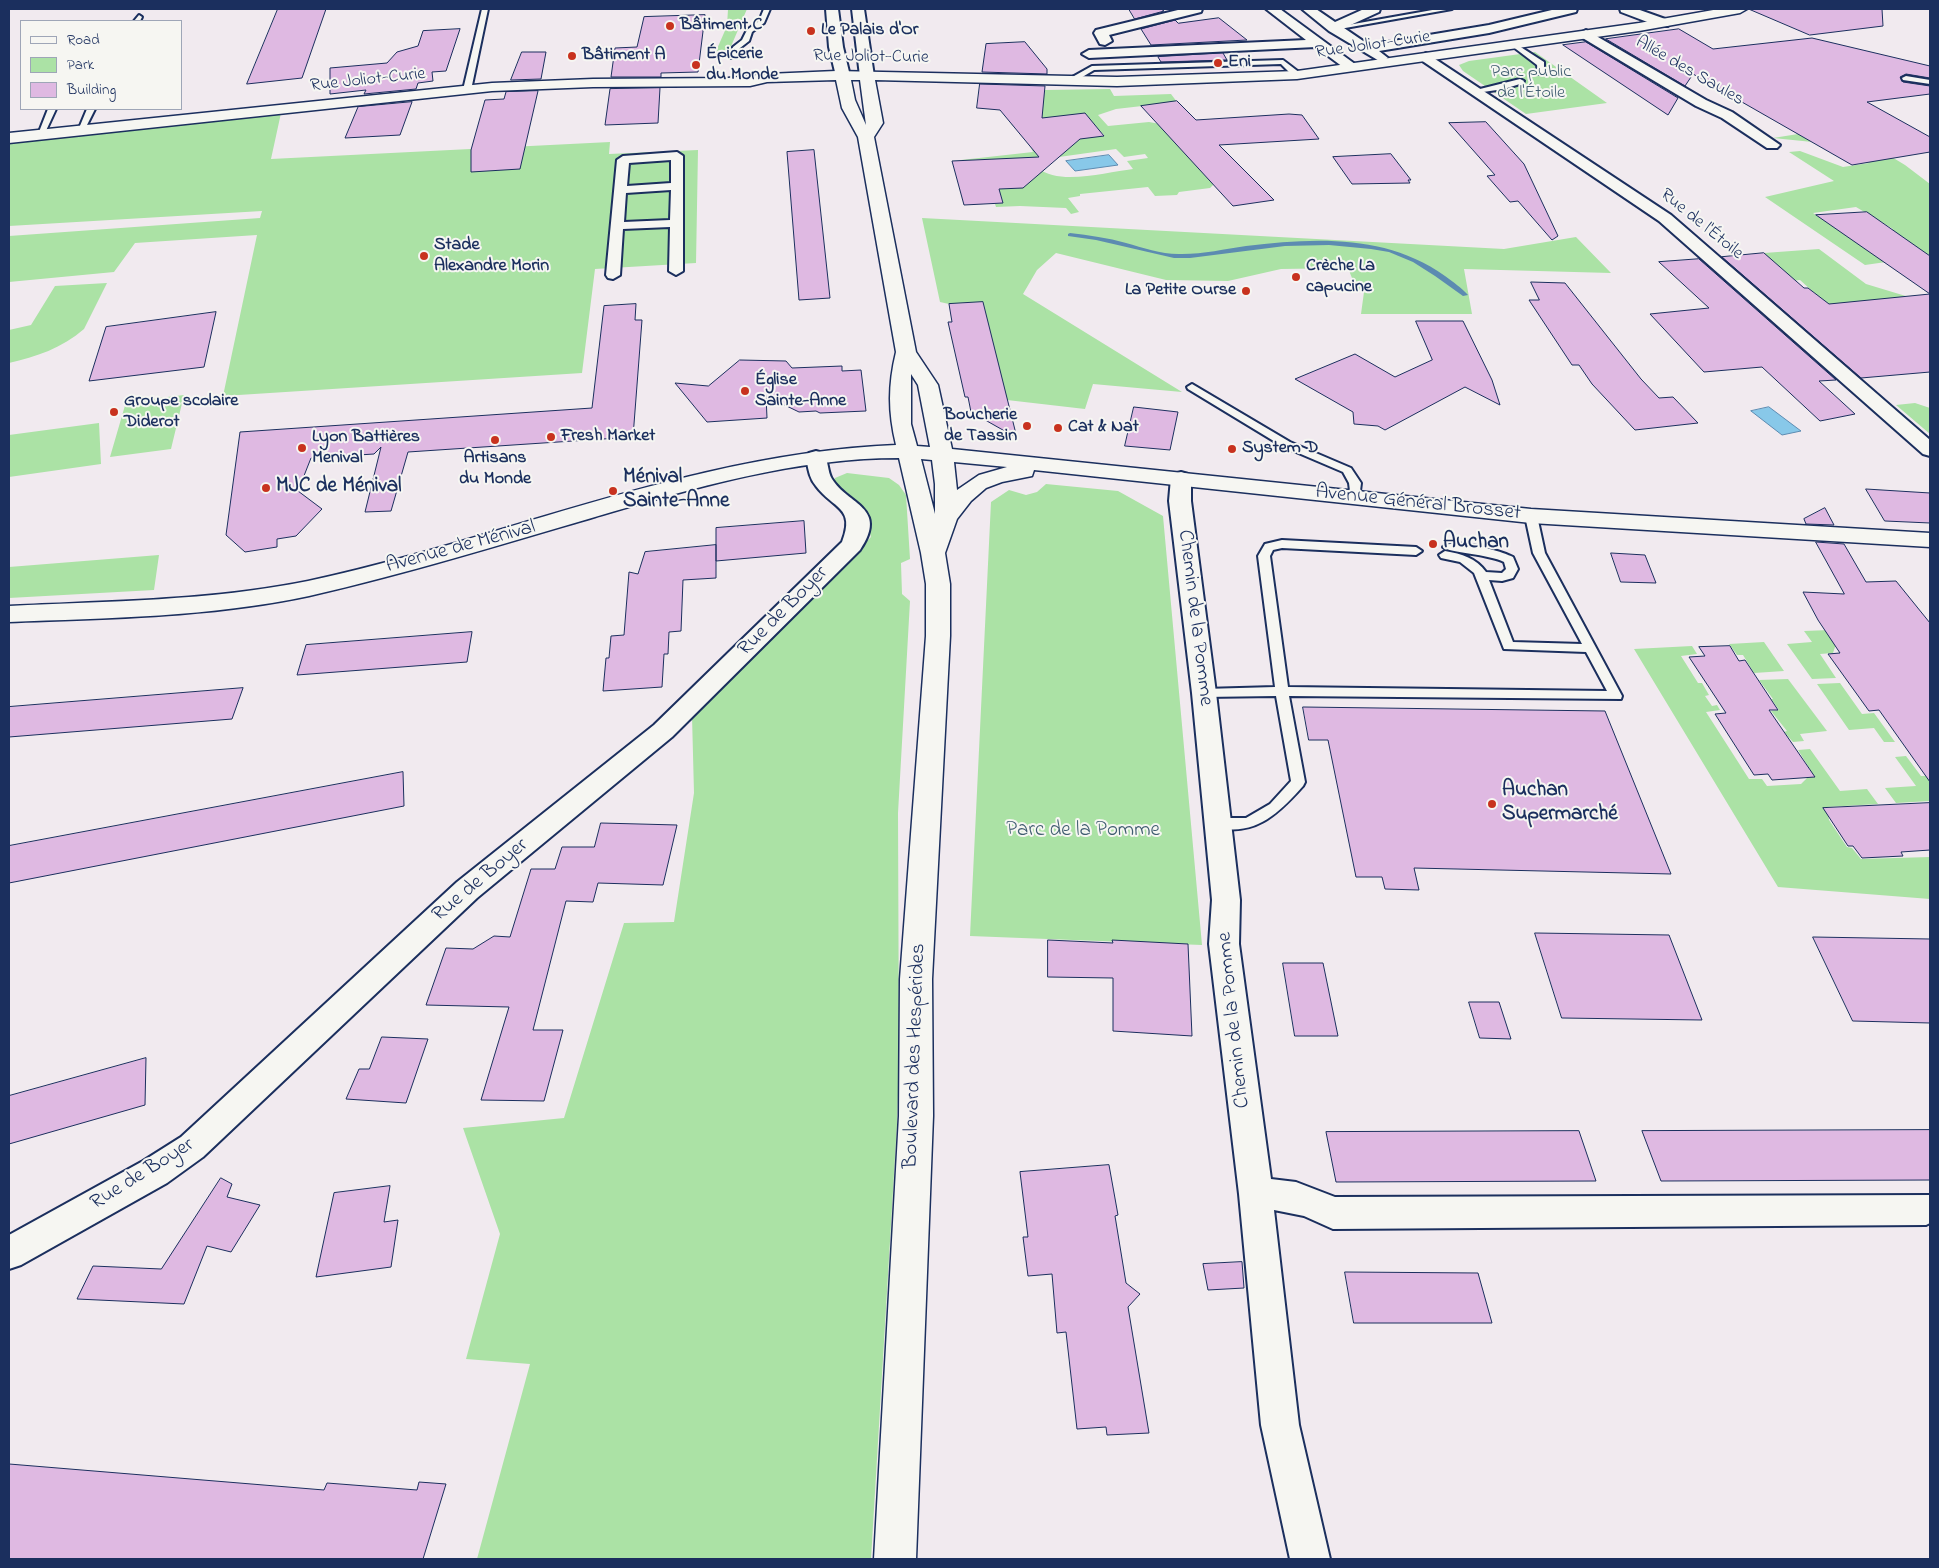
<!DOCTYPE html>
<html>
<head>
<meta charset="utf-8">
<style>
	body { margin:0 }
	#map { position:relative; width:1939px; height:1568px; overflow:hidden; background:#f1eaef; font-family:"Indie Flower",sans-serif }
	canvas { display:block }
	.frame { position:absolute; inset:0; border:10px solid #1b2f5e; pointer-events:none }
	.legend { position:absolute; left:20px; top:20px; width:162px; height:90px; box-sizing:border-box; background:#f6f6f2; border:1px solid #9ea6b7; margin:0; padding:6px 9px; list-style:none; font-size:15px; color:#1b2f5e }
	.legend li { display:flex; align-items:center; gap:10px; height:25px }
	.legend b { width:25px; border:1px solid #9ea6b7 }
</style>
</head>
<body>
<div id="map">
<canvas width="1939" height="1568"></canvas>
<div class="frame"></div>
<ul class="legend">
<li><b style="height:6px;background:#f6f6f2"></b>Road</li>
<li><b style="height:14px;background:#abe2a5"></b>Park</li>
<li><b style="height:14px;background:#dfb9e2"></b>Building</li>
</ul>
</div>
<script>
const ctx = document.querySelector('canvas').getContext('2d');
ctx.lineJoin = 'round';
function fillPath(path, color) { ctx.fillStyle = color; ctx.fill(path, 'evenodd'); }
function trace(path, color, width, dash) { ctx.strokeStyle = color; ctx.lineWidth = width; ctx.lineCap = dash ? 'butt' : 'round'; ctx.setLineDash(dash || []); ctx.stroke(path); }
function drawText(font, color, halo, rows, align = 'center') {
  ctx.font = font + ' "Indie Flower",sans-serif'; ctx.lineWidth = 4; ctx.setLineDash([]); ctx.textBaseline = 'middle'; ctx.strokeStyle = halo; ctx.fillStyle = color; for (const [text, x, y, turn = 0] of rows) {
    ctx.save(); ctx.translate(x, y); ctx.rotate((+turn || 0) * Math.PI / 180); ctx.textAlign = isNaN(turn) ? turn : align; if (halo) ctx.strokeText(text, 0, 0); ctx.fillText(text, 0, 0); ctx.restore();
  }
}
const green = new Path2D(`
	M 728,9 L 747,9 L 726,58 L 713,58 L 727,26 Z
	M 1535,52 L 1607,103 L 1526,114 L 1463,71 L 1459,65 L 1469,61 Z
	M 1110,89 L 1114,96 L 1171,94 L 1177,102 L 1116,109 L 1098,115 L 1108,126 L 1149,122 L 1160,124 L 1165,132 L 1207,135 L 1243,169 L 1204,174 L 1215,183 L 1210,188 L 1179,192 L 1177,195 L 1155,196 L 1148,187 L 1080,194 L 1080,196 L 1068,198 L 1079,212 L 1071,214 L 1066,208 L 1020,206 L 996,207 L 995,204 L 1003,203 L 999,189 L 1019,188 L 1015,177 L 994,166 L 992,159 L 952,161 L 1033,152 L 1030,146 L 1104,135 L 1093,123 L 1020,133 L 1011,124 L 1039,121 L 1045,90 ZM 1116,149 L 1124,157 L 1145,154 L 1148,158 L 1127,161 L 1133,169 C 1107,172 1059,186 1038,168 L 1059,157 Z
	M 281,113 L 271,159 L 610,142 L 609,154 L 698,150 L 696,263 L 595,269 L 582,373 L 223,396 L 257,235 L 135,243 L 114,272 L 9,282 L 9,236 L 260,218 L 262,211 L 9,226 L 9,144 Z
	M 1842,127 L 1905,165 L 1930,184 L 1930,256 L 1888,231 L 1893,229 L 1856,207 L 1813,213 L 1886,262 L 1865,265 L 1765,197 L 1834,181 L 1789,152 L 1800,151 L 1843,167 L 1869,163 L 1842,145 L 1773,138 Z
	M 922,218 L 1504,249 L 1576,237 L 1611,273 L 1464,269 L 1472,314 L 1361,314 L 1364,292 L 1356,288 L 1348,268 L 1281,269 L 1228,281 L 1166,280 L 1056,253 L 1037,270 L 1023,294 L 1182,392 L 1093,384 L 1085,409 L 1007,400 L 983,302 L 949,304 L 940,302 Z
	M 1819,249 L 1866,284 L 1909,297 L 1930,312 L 1930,327 L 1887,299 L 1831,308 L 1800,280 L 1784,282 L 1764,253 Z
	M 107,283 L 84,329 C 62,348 36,357 9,363 L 9,330 L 31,325 L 55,286 Z
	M 184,395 L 171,449 L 110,457 L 126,402 Z
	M 1915,403 L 1930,408 L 1930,434 L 1896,405 Z
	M 99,423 L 101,464 L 9,477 L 9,435 Z
	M 847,473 L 889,478 L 899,485 L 906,495 L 910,559 L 901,563 L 902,594 L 910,601 L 898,813 L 899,1066 L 897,1124 L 871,1559 L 477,1559 L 530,1364 L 466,1359 L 500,1234 L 463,1128 L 564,1118 L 624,923 L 674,922 L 694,793 L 692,716 L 871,537 L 861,505 L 834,481 L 835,478 Z
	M 1046,484 L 1118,491 L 1163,516 L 1202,945 L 970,936 L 991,502 L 1009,490 L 1026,495 L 1037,492 Z
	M 159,555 L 154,590 L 9,598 L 9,567 Z
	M 1908,627 L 1930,656 L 1930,708 L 1923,708 L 1864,646 L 1835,647 L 1833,653 L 1820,654 L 1836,678 L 1812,679 L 1787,644 L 1812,642 L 1804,631 Z
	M 1764,642 L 1784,671 L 1754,673 L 1743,655 L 1737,655 L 1729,644 Z
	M 1692,646 L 1697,654 L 1681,656 L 1698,683 L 1702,683 L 1709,695 L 1705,696 L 1712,706 L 1717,705 L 1720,710 L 1706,712 L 1749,779 L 1762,779 L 1767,786 L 1801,784 L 1807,778 L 1803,772 L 1811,771 L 1798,750 L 1810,749 L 1840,791 L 1867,789 L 1878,804 L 1827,807 L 1829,820 L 1847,847 L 1852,848 L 1861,859 L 1930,857 L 1930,899 L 1778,887 L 1634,649 Z
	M 1788,679 L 1827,731 L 1800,734 L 1804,741 L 1793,742 L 1784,732 L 1787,731 L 1771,711 L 1779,710 L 1772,700 L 1768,700 L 1773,699 L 1759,680 Z
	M 1840,683 L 1862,714 L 1874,713 L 1895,742 L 1884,742 L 1874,728 L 1849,730 L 1817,684 Z
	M 1906,756 L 1921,776 L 1930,776 L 1930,801 L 1896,803 L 1885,788 L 1916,786 L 1895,757 Z`);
const water = new Path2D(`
	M 1109,155 L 1118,165 L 1075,171 L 1066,161 Z
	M 1769,407 L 1801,431 L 1782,435 L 1751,411 Z`);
const stream = new Path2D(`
	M 1070,233 C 1089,235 1108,238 1126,243 C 1144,248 1163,255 1182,254 C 1204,254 1225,249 1246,246 C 1315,238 1386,234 1445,276 C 1453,282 1462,288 1468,295 L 1463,296 L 1435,276 L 1413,262 L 1389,252 L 1371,249 L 1329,245 L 1285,246 L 1190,258 L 1174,258 L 1096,240 L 1068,236 L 1068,234 Z`);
const building = new Path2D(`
	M 278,9 L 326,9 L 302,78 L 247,84 Z
	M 1129,9 L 1161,9 L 1164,11 L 1135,19 Z
	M 1749,9 L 1882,9 L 1883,26 L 1810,35 Z
	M 705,15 L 698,72 L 661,73 L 661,77 L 611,77 L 615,48 L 637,47 L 644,17 Z
	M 1219,18 L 1247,40 L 1151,45 L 1141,29 L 1175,20 L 1178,23 Z
	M 460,29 L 446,71 L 432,72 L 433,81 L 418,83 L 416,89 L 364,94 L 366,90 L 330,94 L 330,68 L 387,63 L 397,52 L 418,46 L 423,31 Z
	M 1679,29 L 1713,49 L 1812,38 L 1930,66 L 1930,78 L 1906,74 L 1900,77 L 1903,82 L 1930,86 L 1930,94 L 1867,102 L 1930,137 L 1930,152 L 1852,165 L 1693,74 L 1685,86 L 1606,39 Z
	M 1025,42 L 1047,69 L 1047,74 L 982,72 L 986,44 Z
	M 1586,42 L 1678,98 L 1668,115 L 1563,45 Z
	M 522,52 L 546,52 L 541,79 L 511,80 Z
	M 1223,53 L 1227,60 L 1161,62 L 1158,57 Z
	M 980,84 L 1045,86 L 1042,118 L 1085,113 L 1104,136 L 1080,139 L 1023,188 L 999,189 L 1003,203 L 964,205 L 952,161 L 1039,157 L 1000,110 L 977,108 Z
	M 660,88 L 658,123 L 605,125 L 610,89 Z
	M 538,91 L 520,169 L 471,172 L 471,150 L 485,100 L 504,99 L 506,92 Z
	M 1177,101 L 1196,120 L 1289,114 L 1302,115 L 1319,139 L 1219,145 L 1274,200 L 1233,206 L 1141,106 Z
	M 412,102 L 400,135 L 345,138 L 358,107 Z
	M 1486,122 L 1524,164 L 1558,236 L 1552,240 L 1518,201 L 1510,202 L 1487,176 L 1495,175 L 1449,123 Z
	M 814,150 L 830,298 L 799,300 L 787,152 Z
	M 1391,154 L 1411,180 L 1408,180 L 1410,183 L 1352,184 L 1333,157 Z
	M 1867,212 L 1930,256 L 1930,294 L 1816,215 Z
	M 1764,253 L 1804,288 L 1808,288 L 1829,304 L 1930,294 L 1930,372 L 1861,378 L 1722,257 Z
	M 1699,259 L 1836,380 L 1819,381 L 1855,414 L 1820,421 L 1762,367 L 1704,372 L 1650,314 L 1709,308 L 1659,262 Z
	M 1531,282 L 1565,283 L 1641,379 L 1659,398 L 1673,397 L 1698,423 L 1635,430 L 1592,384 L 1579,365 L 1572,365 L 1529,300 L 1539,300 Z
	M 983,302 L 1017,438 L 971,412 L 968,397 L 965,397 L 948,322 L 952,322 L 949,304 Z
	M 636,304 L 635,320 L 642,320 L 633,437 L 408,452 L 391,511 L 365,512 L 381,447 L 374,454 L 311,458 L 298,491 L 322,509 L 296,536 L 277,539 L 277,547 L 245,552 L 226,535 L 240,432 L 592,408 L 604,306 Z
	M 216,312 L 204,367 L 89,381 L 106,327 Z
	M 1416,321 L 1463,321 L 1492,380 L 1500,405 L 1465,387 L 1385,430 L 1378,426 L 1354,424 L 1353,412 L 1295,379 L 1355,354 L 1395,377 L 1432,360 Z
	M 740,360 L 786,361 L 792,368 L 842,366 L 842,371 L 861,370 L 866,411 L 820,413 L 816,411 L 799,412 L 766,396 L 767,418 L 707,422 L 675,383 L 708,386 Z
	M 1134,407 L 1178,412 L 1170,450 L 1125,446 Z
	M 1866,489 L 1930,493 L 1930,523 L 1885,521 Z
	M 1825,508 L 1834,525 L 1806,524 L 1804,519 Z
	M 804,521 L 806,553 L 716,561 L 716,528 Z
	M 1816,542 L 1844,544 L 1866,582 L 1896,581 L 1930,623 L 1930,782 L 1879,710 L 1869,711 L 1828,654 L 1840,653 L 1818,620 L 1803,592 L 1844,594 Z
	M 716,545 L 716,578 L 683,580 L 681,631 L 669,632 L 668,654 L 664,654 L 662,687 L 603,691 L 606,658 L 609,658 L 611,636 L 624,635 L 629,572 L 638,574 L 645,552 Z
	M 1611,553 L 1645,555 L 1656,583 L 1621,582 Z
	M 472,632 L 467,662 L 297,675 L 306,645 Z
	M 1730,646 L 1739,661 L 1745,660 L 1778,710 L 1769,710 L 1815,777 L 1772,780 L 1768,774 L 1754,775 L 1715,714 L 1726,713 L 1689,657 L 1705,656 L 1699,647 Z
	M 243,688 L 232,719 L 9,737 L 9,707 Z
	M 1303,707 L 1605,711 L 1671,874 L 1414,868 L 1419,890 L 1385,889 L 1382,877 L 1356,877 L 1328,740 L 1309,740 Z
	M 403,772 L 404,806 L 9,883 L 9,846 Z
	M 1930,803 L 1930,850 L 1901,852 L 1903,856 L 1862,858 L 1853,846 L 1848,846 L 1823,808 Z
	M 601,823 L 677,825 L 663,885 L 598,883 L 593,902 L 566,901 L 533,1030 L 563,1030 L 544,1101 L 481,1100 L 509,1007 L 426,1005 L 446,948 L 473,949 L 494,936 L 510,937 L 531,869 L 555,869 L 562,847 L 594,847 Z
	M 1535,933 L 1669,935 L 1702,1020 L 1562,1018 Z
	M 1813,937 L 1930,939 L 1930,1023 L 1853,1021 Z
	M 1048,940 L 1113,943 L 1112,940 L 1188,944 L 1192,1036 L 1113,1031 L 1113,978 L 1048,977 Z
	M 1283,963 L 1323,963 L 1338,1036 L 1295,1036 Z
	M 1469,1002 L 1499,1002 L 1511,1039 L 1480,1038 Z
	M 382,1037 L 428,1039 L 406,1103 L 346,1099 L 359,1069 L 369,1069 Z
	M 146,1058 L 145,1105 L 9,1144 L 9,1096 Z
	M 1930,1130 L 1930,1180 L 1661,1181 L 1642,1131 Z
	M 1579,1131 L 1596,1181 L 1336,1182 L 1326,1132 Z
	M 1109,1165 L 1118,1215 L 1115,1216 L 1126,1283 L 1140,1294 L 1128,1307 L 1149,1433 L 1107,1435 L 1106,1427 L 1077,1429 L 1066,1332 L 1057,1333 L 1052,1274 L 1028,1276 L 1023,1237 L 1028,1237 L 1020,1172 Z
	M 221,1178 L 232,1184 L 227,1197 L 260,1205 L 231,1252 L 207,1246 L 184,1304 L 77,1299 L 93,1266 L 161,1269 Z
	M 390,1186 L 384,1222 L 398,1220 L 391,1267 L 316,1277 L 334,1193 Z
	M 1242,1262 L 1244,1288 L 1208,1290 L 1203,1264 Z
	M 1345,1272 L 1478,1273 L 1492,1323 L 1354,1323 Z
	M 9,1464 L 324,1490 L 327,1483 L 417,1490 L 419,1482 L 446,1484 L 423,1559 L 9,1559 Z`);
const service = new Path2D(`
	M 482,9 L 488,9 L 471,90 L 467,92 L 463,90 Z
	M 764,9 L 770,9 L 764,23 L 752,32 L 749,41 L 740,48 L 736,58 L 730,58 L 733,47 L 742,40 L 747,30 L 759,21 Z
	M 1438,9 L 1452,9 L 1334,30 L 1331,28 Z
	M 139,15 L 142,17 L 140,21 L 134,21 Z
	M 1512,44 L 1516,44 L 1544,62 L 1544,74 L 1538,74 L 1537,65 L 1512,46 Z
	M 1283,60 L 1300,73 L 1300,77 L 1294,77 L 1281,64 L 1094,70 L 1074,82 L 1067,80 L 1092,66 Z
	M 1906,76 L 1930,80 L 1930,84 L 1903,80 L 1902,78 Z
	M 1520,79 L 1524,81 L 1523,83 L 1504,89 L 1476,93 L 1472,91 Z
	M 48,109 L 56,109 L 44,135 L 37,137 Z
	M 87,109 L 95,109 L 83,133 L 77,133 Z
	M 1192,384 L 1290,442 L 1351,468 L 1361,483 L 1359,499 L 1351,499 L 1349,483 L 1343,472 L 1282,446 L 1188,389 L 1187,387 Z
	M 1531,513 L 1537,516 L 1545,553 L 1622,696 L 1621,699 L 1289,696 L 1305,782 L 1303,786 C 1278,814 1253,839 1211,826 L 1209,822 L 1211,818 L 1246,818 L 1270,804 L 1291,781 L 1276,696 L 1204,697 L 1198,693 L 1204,689 L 1275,687 L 1258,556 L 1265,544 L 1282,540 L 1416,547 L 1422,551 L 1416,555 L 1282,548 L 1273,550 L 1270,556 L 1288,687 L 1607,691 L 1586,652 L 1504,649 L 1474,573 L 1460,562 L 1441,558 L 1439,555 L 1445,551 C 1462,554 1476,558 1486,572 L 1502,573 L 1506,569 L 1504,562 C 1489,554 1449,553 1443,547 C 1453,537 1501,551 1513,557 L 1518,569 L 1513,578 L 1502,581 L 1489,580 L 1513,642 L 1582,644 L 1533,553 L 1525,516 Z`);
const pedestrian = new Path2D(`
	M 677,152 L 683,156 L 683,271 L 676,275 L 669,271 L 670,227 L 623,229 L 620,275 L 613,279 L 608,278 L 606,275 L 617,160 L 623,156 ZM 671,160 L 671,183 L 627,186 L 629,163 ZM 671,190 L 670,220 L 624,222 L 626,193 Z`);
const minor = new Path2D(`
	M 826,9 L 838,9 L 843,47 L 850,76 L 848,79 L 838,79 L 836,76 L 829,47 Z
	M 852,9 L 864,9 L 874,76 L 872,79 L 862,79 L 860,76 Z
	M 1182,9 L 1202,9 L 1201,12 L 1109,35 L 1112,41 L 1105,45 L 1100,44 L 1094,33 L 1096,30 Z
	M 1266,9 L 1280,9 L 1359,67 L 1357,70 L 1347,70 L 1316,47 L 1089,58 L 1082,54 L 1089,50 L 1306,40 Z
	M 1302,9 L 1316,9 L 1335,22 L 1364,9 L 1380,9 L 1379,12 L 1344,28 L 1369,45 L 1489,25 L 1556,9 L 1577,9 L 1576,12 L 1489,33 L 1379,51 L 1388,58 L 1381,62 L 1329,31 Z
	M 1620,9 L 1637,9 L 1668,20 L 1670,23 L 1668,26 L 1658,26 L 1621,12 Z
	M 1586,30 L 1706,100 L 1732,112 L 1780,145 L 1777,148 L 1767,148 L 1722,118 L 1696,106 L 1581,37 L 1579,34 Z
	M 1426,53 L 1671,215 L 1930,440 L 1930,456 L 1923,454 L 1659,221 L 1421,60 L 1419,57 Z
	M 816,451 L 823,453 C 829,461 827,471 832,479 C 848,505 889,507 860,550 L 672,737 L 477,898 L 203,1157 L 167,1183 L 21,1265 L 9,1269 L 9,1235 L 143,1161 L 181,1137 L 457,882 L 654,725 L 842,542 C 856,507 833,509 816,486 C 809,478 808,467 806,457 L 809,453 Z
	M 1181,472 L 1188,474 L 1191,478 L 1191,501 L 1216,693 L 1240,900 L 1239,944 L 1271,1179 L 1296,1182 L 1335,1197 L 1930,1195 L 1930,1223 L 1926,1225 L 1333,1229 L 1304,1216 L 1274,1210 L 1299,1425 L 1330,1559 L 1290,1559 L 1261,1425 L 1239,1194 L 1209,944 L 1212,900 L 1192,693 L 1169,501 L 1171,478 L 1174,474 Z`);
const secondary = new Path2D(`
	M 1719,9 L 1747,9 L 1740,13 L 1639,31 L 1297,79 L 1117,86 L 875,80 L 883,123 L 874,137 L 916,352 L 938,385 L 952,449 L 1531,509 L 1930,533 L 1930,547 L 1531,523 L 1034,470 L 1032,476 L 1002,482 L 986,488 L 971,501 L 957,519 L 945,553 L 950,584 L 950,636 L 932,979 L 933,1116 L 916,1559 L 874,1559 L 899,1116 L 900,979 L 926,636 L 926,584 L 921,553 L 899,458 C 794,458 694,488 595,517 C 500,545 405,574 309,596 C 211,617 108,618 9,622 L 9,606 C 109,601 209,601 308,581 C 504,539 693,453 896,445 C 888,412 888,385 896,352 L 858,137 L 842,108 L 836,80 L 767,82 L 750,86 L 593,87 L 492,91 L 9,143 L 9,133 L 492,83 L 593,79 L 728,78 L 767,74 L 836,71 L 1117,77 L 1297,71 L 1639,23 ZM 851,80 L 860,80 L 866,125 L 855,100 ZM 911,374 L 918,385 L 930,447 L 917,446 L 911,424 ZM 921,459 L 932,460 L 935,484 L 935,514 ZM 954,462 L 1007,467 L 979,475 L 957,490 Z`);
const markers = [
	[670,26,5,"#c8321e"],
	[811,31,5,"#c8321e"],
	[572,56,5,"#c8321e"],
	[1218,63,5,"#c8321e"],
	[696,65,5,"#c8321e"],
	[424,256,5,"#c8321e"],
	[1296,277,5,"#c8321e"],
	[1246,291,5,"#c8321e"],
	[745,391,5,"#c8321e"],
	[114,412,5,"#c8321e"],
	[1027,426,5,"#c8321e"],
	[1058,428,5,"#c8321e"],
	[551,437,5,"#c8321e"],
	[495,440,5,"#c8321e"],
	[302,448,5,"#c8321e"],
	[1232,449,5,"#c8321e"],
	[266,488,5,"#c8321e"],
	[613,491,5,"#c8321e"],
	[1433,544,5,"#c8321e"],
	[1492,804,5,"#c8321e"]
];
const farPoinames = [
	["Bâtiment C",680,26],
	["Le Palais d'Or",821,31],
	["Épicerie",706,55],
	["du Monde",706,76],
	["Bâtiment A",582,56],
	["Eni",1228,63],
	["Stade",434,246],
	["Alexandre Morin",434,267],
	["Crèche La",1306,267],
	["capucine",1306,288],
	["La Petite Ourse",1236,291,"right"],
	["Église",755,381],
	["Sainte-Anne",755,402],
	["Groupe scolaire",124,402],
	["Diderot",124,423],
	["Boucherie",1017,416,"right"],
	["de Tassin",1017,437,"right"],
	["Cat & Nat",1068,428],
	["Fresh Market",561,437],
	["Lyon Battières",312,438],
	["Menival",312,459],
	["System D",1242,449],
	["Artisans",495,459,"center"],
	["du Monde",495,480,"center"]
];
const farStreetnames = [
	["Rue Joliot-Curie",1373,46,-8],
	["Rue Joliot-Curie",871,58,1],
	["Allée des Saules",1689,72,30],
	["Rue Joliot-Curie",368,81,-6],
	["Rue de l'Étoile",1701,225,39]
];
const farParknames = [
	["Parc public",1531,73],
	["de l'Étoile",1531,94]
];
const poiNames = [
	["Ménival",623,479],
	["Sainte-Anne",623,503],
	["MJC de Ménival",276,488],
	["Auchan",1443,544],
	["Auchan",1502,792],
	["Supermarché",1502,816]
];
const streetNames = [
	["Avenue Général Brosset",1418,504,6],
	["Avenue de Ménival",461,548,-15],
	["Rue de Boyer",784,612,-45],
	["Chemin de la Pomme",1194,618,83],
	["Rue de Boyer",481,881,-40],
	["Chemin de la Pomme",1235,1020,-96],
	["Boulevard des Hespérides",916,1056,-88],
	["Rue de Boyer",143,1175,-32]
];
const parkNames = [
	["Parc de la Pomme",1083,832]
];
fillPath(green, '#abe2a5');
fillPath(water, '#88c8e9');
trace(water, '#5c8bb1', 1);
fillPath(stream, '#5c8bb1');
fillPath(building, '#dfb9e2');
trace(building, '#1b2f5e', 1);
trace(service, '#1b2f5e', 4);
trace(pedestrian, '#1b2f5e', 4);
trace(minor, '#1b2f5e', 4);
trace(secondary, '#1b2f5e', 3);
fillPath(service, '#f6f6f2');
fillPath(pedestrian, '#f6f6f2');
fillPath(minor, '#f6f6f2');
fillPath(secondary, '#f6f6f2');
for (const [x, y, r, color] of markers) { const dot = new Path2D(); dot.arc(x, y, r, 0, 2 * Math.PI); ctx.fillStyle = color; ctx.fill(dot); trace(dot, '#f6f6f2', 2); }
drawText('bold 18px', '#1b2f5e', '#f6f6f2', farPoinames, 'left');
drawText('18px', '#1b2f5e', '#f6f6f2', farStreetnames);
drawText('18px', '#3f5c70', '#f6f6f2', farParknames);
drawText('bold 21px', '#1b2f5e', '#f6f6f2', poiNames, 'left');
drawText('21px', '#1b2f5e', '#f6f6f2', streetNames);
drawText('21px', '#3f5c70', '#f6f6f2', parkNames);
</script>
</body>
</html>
